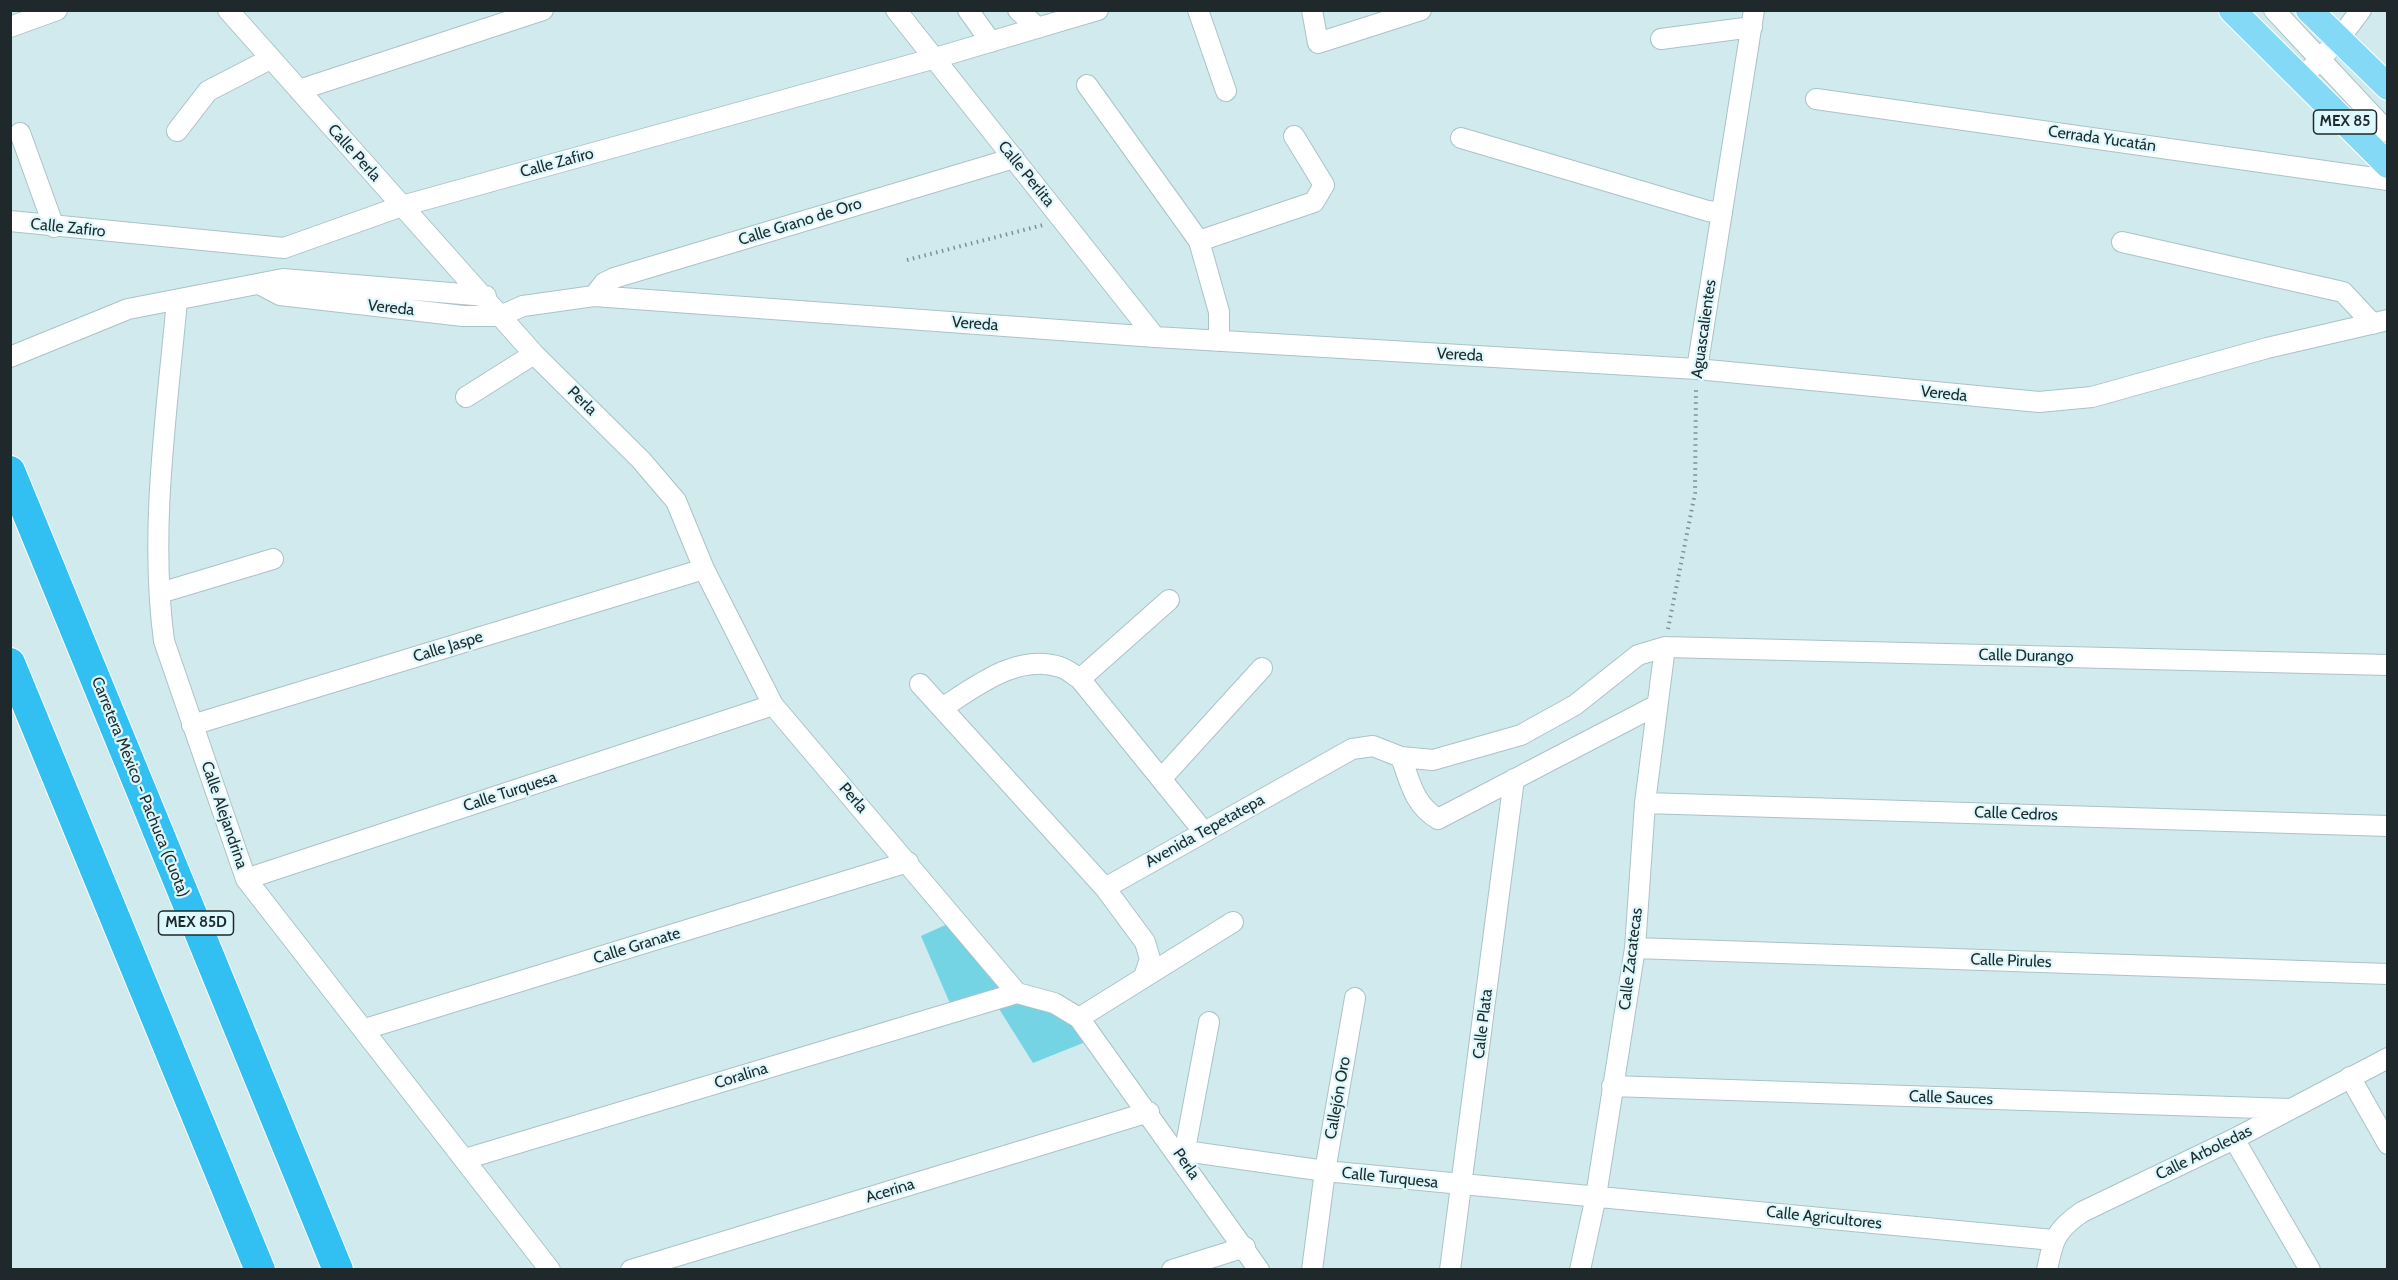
<!DOCTYPE html>
<html>
<head>
<meta charset="utf-8">
<style>
	body { margin:0 }
	#map { position:relative; width:2398px; height:1280px; overflow:hidden; background:#d0eaee; font-family:Cabin,sans-serif }
	canvas { display:block }
	.frame { position:absolute; inset:0; border:12px solid #1f282a; pointer-events:none }
</style>
</head>
<body>
<div id="map">
<canvas width="2398" height="1280"></canvas>
<div class="frame"></div>
</div>
<script>
const ctx = document.querySelector('canvas').getContext('2d');
ctx.lineJoin = 'round';
function fillPath(path, color) { ctx.fillStyle = color; ctx.fill(path, 'evenodd'); }
function trace(path, color, width, dash) { ctx.strokeStyle = color; ctx.lineWidth = width; ctx.lineCap = dash ? 'butt' : 'round'; ctx.setLineDash(dash || []); ctx.stroke(path); }
function drawText(font, color, halo, rows, align = 'center') {
  ctx.font = font + ' Cabin,sans-serif'; ctx.lineWidth = 4.5; ctx.setLineDash([]); ctx.textBaseline = 'middle'; ctx.strokeStyle = halo; ctx.fillStyle = color; for (const [text, x, y, turn = 0] of rows) {
    ctx.save(); ctx.translate(x, y); ctx.rotate((+turn || 0) * Math.PI / 180); ctx.textAlign = isNaN(turn) ? turn : align; if (halo) ctx.strokeText(text, 0, 0); ctx.fillText(text, 0, 0); ctx.restore();
  }
}
const green = new Path2D(`
	M 952,922 L 1011,991 L 952,1008 L 921,936 Z
	M 1018,998 L 1053,1007 L 1088,1041 L 1033,1063 L 996,1004 Z`);
const path = new Path2D(`
	M 907,260 L 1043,225
	M 1668,629 L 1695,493 L 1696,387`);
const minor = new Path2D(`
	M 228,10 L 534,354 L 641,460 L 676,501 L 704,569 L 773,705 L 1017,993 L 1054,1003 L 1079,1018 L 1259,1270
	M 896,10 L 1155,337
	M 968,10 L 991,42
	M 1018,10 L 1038,28
	M 1198,10 L 1226,91
	M 1312,10 L 1318,43 L 1421,10
	M 2274,10 L 2388,132
	M 10,27 L 57,10
	M 1661,39 L 1752,27
	M 2302,78 L 2339,39 L 2361,10
	M 1087,85 L 1199,241 L 1219,312 L 1219,341
	M 299,90 L 543,10
	M 1816,99 L 2388,180
	M 177,131 L 208,91 L 270,59
	M 20,133 L 54,227
	M 1461,138 L 1708,211 L 1722,213
	M 10,221 L 284,248 L 402,206 L 932,59 L 1098,10
	M 1199,241 L 1314,202 L 1324,185 L 1294,136
	M 2122,242 L 2343,292 L 2373,324
	M 261,285 L 280,295 L 463,316 L 500,316 L 523,306 L 594,296 L 1155,337 L 1697,369 L 2039,402 L 2092,397 L 2267,348 L 2388,320
	M 594,296 L 604,283 L 614,278 L 1014,158
	M 177,300 C 167,412 149,529 164,641 L 246,879 L 550,1270
	M 10,357 L 128,309 L 283,279 L 486,296
	M 1697,369 L 1754,10
	M 466,397 L 534,354
	M 160,593 L 273,559
	M 1080,679 L 1169,600
	M 920,684 L 1105,888 L 1145,942 L 1150,959 L 1144,977
	M 942,708 C 975,687 1017,653 1060,667 C 1067,669 1074,675 1080,679 L 1204,832
	M 192,725 L 704,569
	M 1401,757 C 1410,782 1414,805 1438,819 L 1657,705
	M 1161,779 L 1262,668
	M 1645,803 L 2388,826
	M 246,879 L 773,705
	M 1105,888 L 1352,749 L 1373,746 L 1401,757 L 1433,760 L 1521,735 L 1575,705 L 1638,655 L 1665,647 L 2388,665
	M 1635,948 L 2388,974
	M 1079,1018 L 1233,922
	M 365,1029 L 908,862
	M 2350,1077 L 2388,1144
	M 1612,1086 L 2290,1109
	M 2234,1139 L 2310,1270
	M 1185,1151 L 1325,1171 L 2053,1240
	M 465,1159 L 1017,993
	M 1183,1160 L 1209,1022
	M 631,1270 L 1149,1112
	M 1172,1270 L 1245,1247
	M 1312,1270 L 1325,1171 L 1355,998
	M 1450,1270 L 1514,779
	M 1580,1270 L 1596,1196 L 1635,948 L 1645,803 L 1665,647
	M 2047,1270 C 2053,1239 2056,1230 2082,1212 L 2234,1139 L 2388,1058`);
const major = new Path2D(`
	M 2232,10 L 2388,165
	M 2309,10 L 2388,87`);
const highway = new Path2D(`
	M 10,471 L 338,1270
	M 10,663 L 260,1270`);
const shields = [
	[2345,122,63],
	[196,923,75]
];
const shieldNames = [
	["MEX 85",2345,122],
	["MEX 85D",196,923]
];
const streetNames = [
	["Cerrada Yucatán",2102,139,8],
	["Calle Perla",354,153,48],
	["Calle Zafiro",557,163,-15],
	["Calle Perlita",1026,174,51],
	["Calle Grano de Oro",800,222,-17],
	["Calle Zafiro",68,228,6],
	["Vereda",391,308,6],
	["Vereda",975,324,4],
	["Aguascalientes",1704,329,-82],
	["Vereda",1460,355,3],
	["Vereda",1944,394,6],
	["Perla",582,401,45],
	["Calle Jaspe",448,647,-17],
	["Calle Durango",2026,656,1],
	["Carretera México - Pachuca (Cuota)",140,787,68],
	["Calle Turquesa",510,792,-18],
	["Perla",853,798,49],
	["Calle Cedros",2016,814,2],
	["Calle Alejandrina",224,815,71],
	["Avenida Tepetatepa",1205,831,-29],
	["Calle Granate",637,946,-17],
	["Calle Zacatecas",1631,959,-83],
	["Calle Pirules",2011,961,2],
	["Calle Plata",1483,1024,-83],
	["Coralina",741,1076,-17],
	["Callejón Oro",1338,1098,-80],
	["Calle Sauces",1951,1098,2],
	["Calle Arboledas",2204,1153,-26],
	["Perla",1186,1164,55],
	["Calle Turquesa",1390,1178,6],
	["Acerina",890,1191,-17],
	["Calle Agricultores",1824,1218,6]
];
fillPath(green, '#74d4e3');
trace(minor, '#aac3c7', 22);
trace(major, '#fff', 28);
trace(highway, '#fff', 32);
trace(path, '#7f9194', 4, [1.5, 4.5]);
trace(minor, '#fff', 20);
trace(major, '#84d9f7', 26);
trace(highway, '#32c0f2', 30);
for (const [x, y, w] of shields) { const box = new Path2D(); box.roundRect(x - w / 2, y - 12, w, 24, 4.5); ctx.fillStyle = '#ddf8fc'; ctx.fill(box); trace(box, '#1f282a', 1.5); }
drawText('bold 15px', '#1f282a', null, shieldNames);
drawText('16px', '#1f282a', '#ddf8fc', streetNames);
</script>
</body>
</html>
